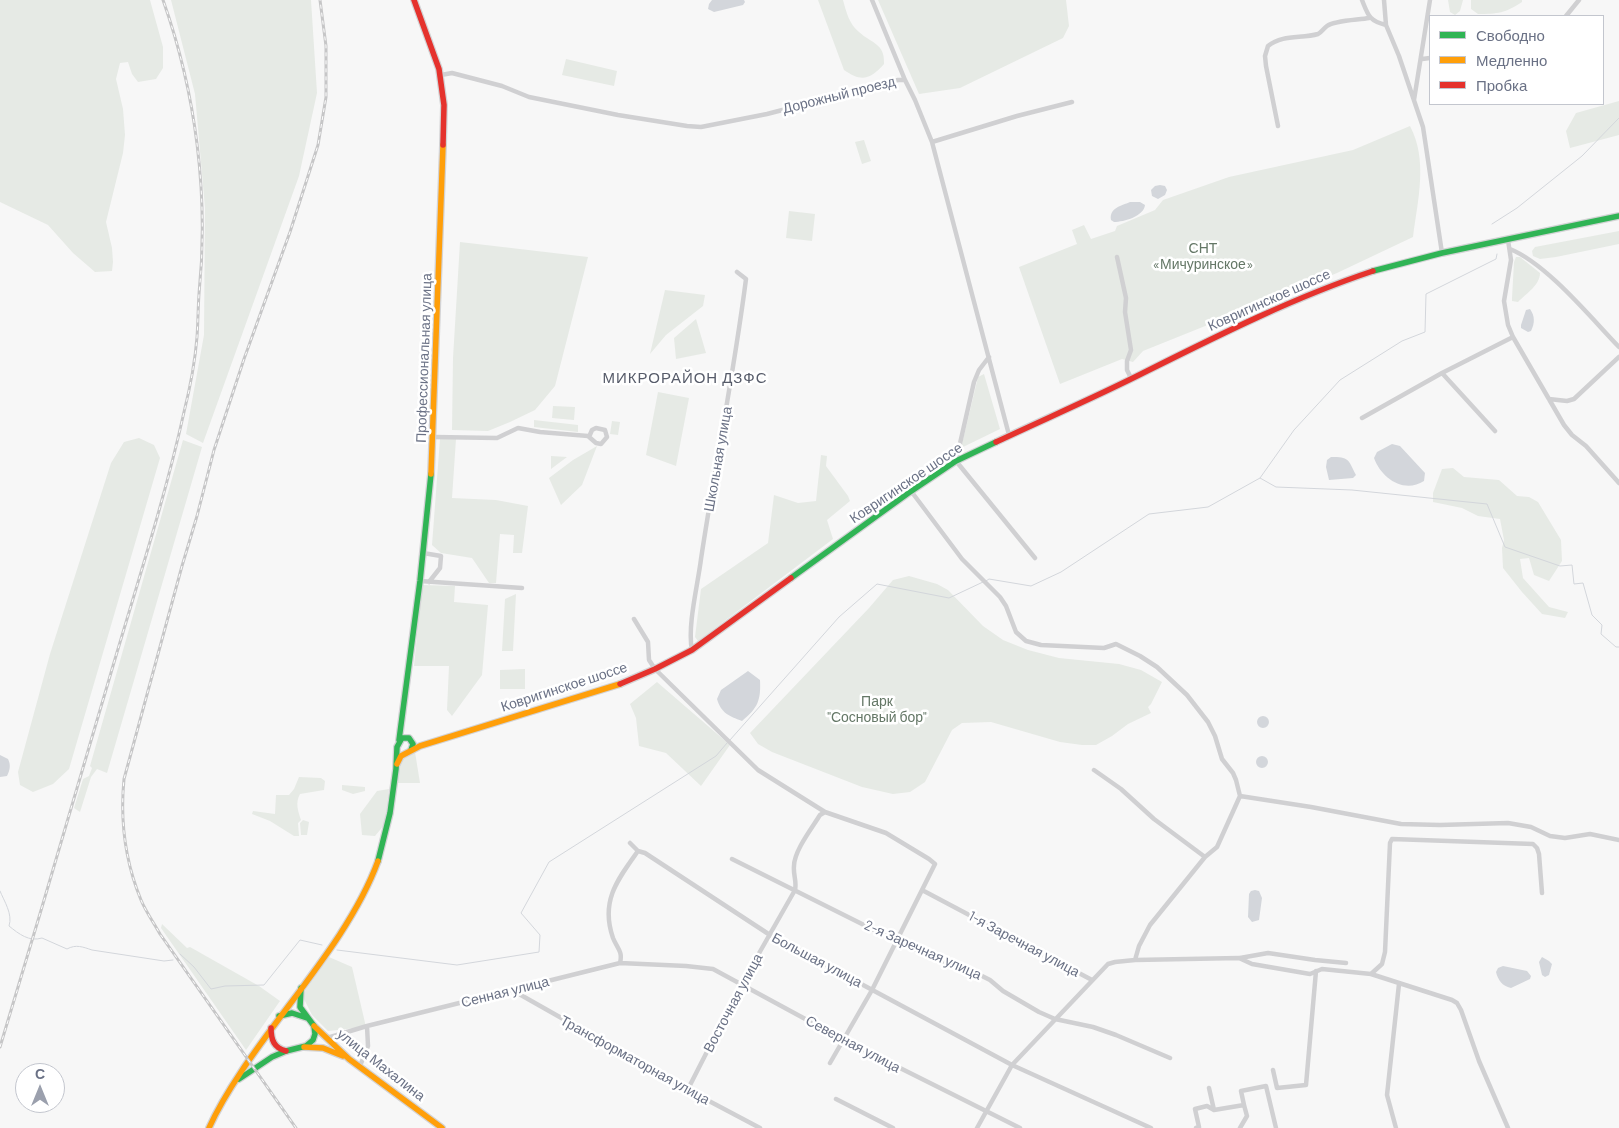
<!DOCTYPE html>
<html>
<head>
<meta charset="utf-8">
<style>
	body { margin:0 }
	#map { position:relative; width:1619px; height:1128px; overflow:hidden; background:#f7f7f7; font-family:Barlow,sans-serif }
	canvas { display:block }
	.legend { position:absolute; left:1429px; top:15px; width:175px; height:90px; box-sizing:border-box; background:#fff; border:1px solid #c3c6ce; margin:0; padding:6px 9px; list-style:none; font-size:15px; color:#6a7185 }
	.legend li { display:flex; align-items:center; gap:10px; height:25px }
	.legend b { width:25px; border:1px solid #c3c6ce }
	.north { position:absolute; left:15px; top:1063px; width:50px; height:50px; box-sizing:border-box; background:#fff; border:1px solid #c3c6ce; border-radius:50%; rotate:0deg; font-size:14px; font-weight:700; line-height:20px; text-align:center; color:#6a7185 }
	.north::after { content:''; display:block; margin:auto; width:18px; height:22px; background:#9ba0ad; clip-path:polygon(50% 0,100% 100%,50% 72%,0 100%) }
</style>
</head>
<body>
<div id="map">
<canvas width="1619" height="1128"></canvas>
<ul class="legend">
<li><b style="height:6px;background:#30b455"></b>Свободно</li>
<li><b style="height:6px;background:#ff9f0a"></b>Медленно</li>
<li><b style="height:6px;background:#e5322d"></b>Пробка</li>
</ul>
<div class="north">С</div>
</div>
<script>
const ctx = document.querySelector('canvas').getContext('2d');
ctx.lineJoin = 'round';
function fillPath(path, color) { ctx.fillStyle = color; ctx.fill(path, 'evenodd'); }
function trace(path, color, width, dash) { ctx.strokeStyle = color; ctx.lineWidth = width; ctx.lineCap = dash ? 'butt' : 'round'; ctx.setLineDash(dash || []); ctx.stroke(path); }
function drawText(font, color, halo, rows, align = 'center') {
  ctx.font = font + ' Barlow,sans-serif'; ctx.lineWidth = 5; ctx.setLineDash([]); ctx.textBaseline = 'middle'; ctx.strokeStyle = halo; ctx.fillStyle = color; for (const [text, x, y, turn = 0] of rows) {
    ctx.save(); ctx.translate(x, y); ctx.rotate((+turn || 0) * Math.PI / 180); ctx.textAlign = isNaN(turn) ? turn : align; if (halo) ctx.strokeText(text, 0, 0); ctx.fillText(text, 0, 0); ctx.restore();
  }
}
const green = new Path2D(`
	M 0,0 L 150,0 L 163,47 L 163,68 L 156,79 L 138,82 L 132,74 L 128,62 L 120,63 L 116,79 L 123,109 L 125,135 L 123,153 L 106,222 L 112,248 L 113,262 L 112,271 L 95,272 L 73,253 L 48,225 L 0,202 Z
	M 171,0 L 311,0 L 317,93 L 299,176 L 203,443 L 186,434 L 204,335 L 205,208 L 195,94 Z
	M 818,0 L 843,0 C 846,11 849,24 859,32 C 872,44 885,43 884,64 C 870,80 861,82 844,70 Z
	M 878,0 L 1066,0 L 1069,26 L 1063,38 L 960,88 L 919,94 Z
	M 1448,0 L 1463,0 L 1460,11 L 1455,15 L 1450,12 Z
	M 1471,0 L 1522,0 L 1522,2 C 1505,13 1498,14 1478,14 L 1471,9 Z
	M 566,59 L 617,71 L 614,86 L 562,75 Z
	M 1619,101 L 1619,135 L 1570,148 L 1566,131 L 1576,113 Z
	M 1410,126 C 1428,160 1418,199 1413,237 L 1337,273 L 1143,351 L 1133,362 L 1122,359 L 1060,384 L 1019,267 L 1077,244 L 1072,230 L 1084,225 L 1091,239 L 1115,231 L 1117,226 L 1155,210 L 1163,200 L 1229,177 L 1353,150 Z
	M 864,140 L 871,161 L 862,164 L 855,142 Z
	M 789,211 L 815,214 L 812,241 L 786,238 Z
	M 1619,231 L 1619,244 L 1556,257 L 1540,259 L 1533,256 L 1532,251 L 1535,247 Z
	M 460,242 L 588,257 L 555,386 L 535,410 L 510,422 L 488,431 L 452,430 L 453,358 Z
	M 1516,257 L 1520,257 L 1540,273 C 1540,285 1527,293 1518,302 L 1512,301 L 1512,298 L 1514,262 Z
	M 665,290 L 705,295 L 703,306 L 666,335 L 650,354 Z
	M 696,319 L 706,353 L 676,359 L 674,338 Z
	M 984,374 L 1000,429 L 961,448 L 978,377 Z
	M 658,392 L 689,398 L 676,466 L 646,455 Z
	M 553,406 L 575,407 L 574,420 L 552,418 Z
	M 534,420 L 578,425 L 578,432 L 534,427 Z
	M 612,421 L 620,422 L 618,435 L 610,434 Z
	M 139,438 L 154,445 L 160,458 L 69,769 L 53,784 L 33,792 L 20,785 L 18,772 L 50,654 L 111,463 L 124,442 Z
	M 440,439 L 456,439 L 452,498 L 496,500 L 528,506 L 522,553 L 513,553 L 514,535 L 500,534 L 496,583 L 489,583 L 472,558 L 441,553 L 432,545 Z
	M 183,440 L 202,447 L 107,773 L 97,769 L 91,777 L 80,812 L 74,808 L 83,779 L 89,776 L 92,768 L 90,766 Z
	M 597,446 L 582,485 L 561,505 L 549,478 L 573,460 Z
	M 821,455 L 827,456 L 826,466 L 848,496 L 850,501 L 827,520 L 833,539 L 698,641 L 695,637 L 701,589 L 768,543 L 774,495 L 798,503 L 816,501 Z
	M 551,456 L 567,457 L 551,469 Z
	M 1453,468 L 1464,477 L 1499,480 L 1517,496 L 1529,497 L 1538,502 L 1561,540 L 1562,561 L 1549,581 L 1534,575 L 1529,558 L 1520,559 L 1523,578 L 1549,607 L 1568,612 L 1565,618 L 1542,614 L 1522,592 L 1503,568 L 1502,548 L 1504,540 L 1500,519 L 1478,516 L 1462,508 L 1433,502 L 1433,493 L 1442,469 Z
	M 909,576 L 937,584 L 948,590 L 983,626 L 1003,640 L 1028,650 L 1059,658 L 1119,664 L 1141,670 L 1162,682 L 1151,704 L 1148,707 L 1151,713 L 1128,724 L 1112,736 L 1096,745 L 1082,745 L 1060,742 L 991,722 L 962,723 L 952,730 L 925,782 L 910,792 L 893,794 L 862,787 L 772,752 L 758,744 L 750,733 L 869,608 L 893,580 Z
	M 422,585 L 455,586 L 454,602 L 488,605 L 482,675 L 452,716 L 447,710 L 449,666 L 414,666 Z
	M 516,594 L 513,651 L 502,651 L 505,599 Z
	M 525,669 L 525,689 L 500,689 L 500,670 Z
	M 657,682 L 730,745 L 701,786 L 666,753 L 639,746 L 636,718 L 630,704 Z
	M 415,752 L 420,783 L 396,783 L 401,760 Z
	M 299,777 L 321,778 L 325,781 L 324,790 L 300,794 C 295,803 298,811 301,820 L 298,823 L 299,836 L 294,836 L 270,821 L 252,814 L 253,811 L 275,814 L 276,795 L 289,795 L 294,789 Z
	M 342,785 L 365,787 L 365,791 L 353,794 L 342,790 Z
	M 389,789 L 385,824 L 375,836 L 362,835 L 360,814 L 377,791 Z
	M 303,820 L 309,822 L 307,835 L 301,835 L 300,823 Z
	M 162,924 L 187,948 L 190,947 L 259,986 L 280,1001 L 246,1050 L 161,928 Z
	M 329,957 L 352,967 L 366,1027 L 328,1031 L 312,1015 L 302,995 Z`);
const water = new Path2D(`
	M 712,0 L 744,0 L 745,2 L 743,5 L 714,12 L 708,9 L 709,4 Z
	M 1160,185 L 1165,186 L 1167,190 L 1165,195 L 1158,199 L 1152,196 L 1151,190 L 1155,186 Z
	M 1130,202 L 1140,202 L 1145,205 C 1144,216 1124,222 1114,222 L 1111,220 C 1109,208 1121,206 1130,202 Z
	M 1530,309 C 1535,316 1535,323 1531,331 L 1528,332 L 1521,328 L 1521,325 L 1526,310 Z
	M 1392,444 L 1400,446 L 1425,473 L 1424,481 C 1404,494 1381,478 1374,458 L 1377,452 Z
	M 1331,457 C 1349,457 1348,459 1356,475 L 1353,478 L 1329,480 L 1326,467 L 1327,460 Z
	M 748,671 L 760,680 C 761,700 758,708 742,721 C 729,716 721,713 717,699 L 721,690 Z
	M1257 722a6 6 0 1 1 12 0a6 6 0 1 1-12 0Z
	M 0,755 L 8,759 C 11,765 10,770 7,776 L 0,777 Z
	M1256 762a6 6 0 1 1 12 0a6 6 0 1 1-12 0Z
	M 1255,890 L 1259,891 L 1262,898 L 1259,920 L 1252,922 L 1248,917 L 1249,894 L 1251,891 Z
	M 1542,957 L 1549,961 L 1552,964 L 1549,975 L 1545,977 L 1542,975 L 1539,962 Z
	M 1503,966 L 1527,971 L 1531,976 L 1530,979 L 1511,988 C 1502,986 1498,980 1496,972 L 1498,968 Z`);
const stream = new Path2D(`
	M 1492,224 L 1517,208 L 1582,156 L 1619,118
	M 1260,478 L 1294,430 L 1340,380 L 1402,341 L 1425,332 L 1426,294 L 1496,259 L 1497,254
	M 986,581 L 989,579 L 1031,586 L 1061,572 L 1149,514 L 1208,507 L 1260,478 L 1276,487 L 1352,490 L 1487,504 L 1505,547 L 1560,566 L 1572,565 L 1574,584 L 1583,583 L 1592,615 L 1602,625 L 1601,634 L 1616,647 L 1619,647
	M 730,740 L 839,617 L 877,584 L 949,598 L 983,582
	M 0,891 C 4,901 13,914 9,926 C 19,934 29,942 42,938 L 67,949 C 76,944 83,947 92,950 L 164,961 L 173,960
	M 337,950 L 457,965 L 539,952 L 540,935 L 521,913 L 549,862 L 716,756 L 727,743
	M 180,954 L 194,967 L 211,989 L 225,986 L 264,985 L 300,940 L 322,945`);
const street = new Path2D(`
	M 872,0 L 905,80
	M 1362,0 C 1368,15 1369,21 1386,25
	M 1384,0 L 1386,25 L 1399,56 L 1423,127 L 1442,253
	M 1566,16 L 1579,0
	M 1422,59 L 1430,58
	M 441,75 L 452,73 L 502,86 L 529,97 L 618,115 L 687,126 L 701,127 L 767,114 L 898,80 L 905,80 L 915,100 L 932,142 L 1009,435
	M 1414,100 L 1430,0
	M 1278,126 L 1266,66 L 1265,56 L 1268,46 C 1283,34 1301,39 1318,34 C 1322,32 1323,29 1327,26 C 1335,20 1359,20 1369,18
	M 932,142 L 1017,116 L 1072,102
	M 1508,240 L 1511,260 L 1504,301 L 1508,325 L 1513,337 L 1564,425 L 1572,435 L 1586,446 L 1619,483
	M 1510,249 C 1547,264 1591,318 1619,347
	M 1117,257 L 1126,298 L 1125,312 L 1131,350 L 1127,361 L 1127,370 L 1131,378
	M 989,357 L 979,370 L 974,382 L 956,461 L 1035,558
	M 1442,373 L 1495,431
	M 1549,399 L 1567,401 L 1574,399 L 1619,357
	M 1362,418 L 1442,373 L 1513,337
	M 434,437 L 497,438 L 518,428 L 540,432 L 588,436 L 596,443 L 601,444 L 607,437 L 605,430 L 596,428 L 592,430 L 589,437
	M 911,491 L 962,559 L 1000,597 L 1006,606 L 1016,632 L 1026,641 L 1041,645 L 1104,648 L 1116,644 L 1140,656 L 1157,667 L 1187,695 L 1208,722 L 1215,736 L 1222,759 L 1233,773 L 1236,780 L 1240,796
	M 423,553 L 441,556 L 440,568 L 429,582
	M 420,581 L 522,588
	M 634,619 L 648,642 L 649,660 L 655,669 L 758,770 L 825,812 L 886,833 L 929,859 L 935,864 L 872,990 L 830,1063
	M 692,650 C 687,626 698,584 701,559 C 715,466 734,373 746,279 L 737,272
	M 1094,770 L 1121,789 L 1154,819 L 1205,857
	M 1240,796 L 1311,807 L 1401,824 L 1440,825 L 1508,823 L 1531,827 L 1550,836 L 1565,838 L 1590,834 L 1619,840
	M 630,843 L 638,851 L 645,853 L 770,935 L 1012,1065 L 1151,1128
	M 732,859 L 896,941 L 946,963 L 968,969 L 990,980 L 1003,991 L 1039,1012 L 1055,1019 L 1093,1027 L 1116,1035 L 1170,1058
	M 922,890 L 1092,980
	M 1240,958 L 1268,953 L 1315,960 L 1346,963
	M 1135,960 L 1139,946 L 1150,925 L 1205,857 L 1217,847 L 1240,796
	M 620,963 C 623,951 617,948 613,938 C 600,901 618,879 638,851
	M 1371,974 L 1382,964 L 1385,952 L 1390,843 L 1392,839 L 1533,844 L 1537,848 L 1539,854 L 1542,893
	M 512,990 L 692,1092 L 760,1128
	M 327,1038 L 367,1026 L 620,963 L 686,966 L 713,969 L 844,1040 L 1020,1128
	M 360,1066 L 368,1046 L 367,1026
	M 1273,1070 L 1277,1088 L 1306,1085 L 1316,971
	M 1209,1088 L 1214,1110
	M 688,1089 L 741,985 L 795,890 C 797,881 793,875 794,866 C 794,851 812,828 820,815 L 825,812
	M 836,1099 L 893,1128
	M 977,1128 L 1012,1065 L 1108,964 L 1115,962 L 1135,960 L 1239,958 L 1252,964 L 1310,974 L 1322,969 L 1371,974 L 1452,1000 L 1457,1003 L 1461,1010 L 1479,1061 L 1508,1128
	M 1196,1128 L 1199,1127 L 1195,1109 L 1207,1106 L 1214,1110 L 1244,1105 L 1241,1091 L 1266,1086 L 1276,1128
	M 1240,1128 L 1247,1116 L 1244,1105
	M 1396,1128 L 1387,1095 L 1399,984`);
const fast = new Path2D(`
	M 1373,271 L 1442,253 L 1619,216
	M 791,578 L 907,494 L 956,461 L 996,442
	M 399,740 L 420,581 L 431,474
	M 378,861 L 390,813 L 396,769 L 397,747 L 402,738 L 409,738 L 413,744 L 411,750
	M 279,1016 L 292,1013 L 307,1018
	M 239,1079 L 272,1057 L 286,1051 L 306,1046 L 313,1040 L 315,1034 L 314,1026 L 300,1007 L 301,988`);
const slow = new Path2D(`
	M 431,474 L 443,145
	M 397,764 L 401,756 L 420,746 L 620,684
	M 314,1026 L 349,1059 L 442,1128
	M 304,1047 L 323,1048 L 343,1056
	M 209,1128 C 218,1108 229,1090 241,1072 C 285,1005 351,935 378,861`);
const jam = new Path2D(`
	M 414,0 L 439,69 L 444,105 L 443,145
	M 996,442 C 1047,418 1098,396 1147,371 C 1221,334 1295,297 1373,271
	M 620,684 L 655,669 L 692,650 L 791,578
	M 271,1028 C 271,1040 274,1048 286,1051`);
const rail = new Path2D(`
	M 0,1047 C 37,926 72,804 108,683 C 134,593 164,503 184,412 C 190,388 195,362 197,337 C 198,323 198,308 199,294 C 209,195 196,93 163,0
	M 296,1128 L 160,934 C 154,923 146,912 141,900 C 125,861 120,820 124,779 L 182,566 L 197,516 L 214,450 L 244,359 L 290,232 L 318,145 L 326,97 L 326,46 L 320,0`);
const streetNames = [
	["Дорожный проезд",839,95,-14],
	["Ковригинское шоссе",1269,300,-24],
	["Профессиональная улица",424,358,-88],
	["Школьная улица",718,459,-80],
	["Ковригинское шоссе",906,483,-34],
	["Ковригинское шоссе",564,687,-18],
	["1-я Заречная улица",1024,944,28],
	["2-я Заречная улица",923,950,24],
	["Большая улица",817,960,28],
	["Сенная улица",505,992,-14],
	["Восточная улица",733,1003,-62],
	["Северная улица",853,1044,28],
	["Трансформаторная улица",635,1060,29],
	["улица Махалина",381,1065,38]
];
const parkNames = [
	["СНТ",1203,248],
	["«Мичуринское»",1203,264],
	["Парк",877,701],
	["\"Сосновый бор\"",877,717]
];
const neighbourhoodNames = [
	["МИКРОРАЙОН ДЗФС",685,378]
];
fillPath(green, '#e6eae5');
fillPath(water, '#d3d6db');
trace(stream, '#d3d6db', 1);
trace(fast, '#d3d3d5', 8);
trace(slow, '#d3d3d5', 8);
trace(jam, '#d3d3d5', 8);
trace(street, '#d0d0d2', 4.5);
trace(fast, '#30b455', 5.5);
trace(slow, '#ff9f0a', 5.5);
trace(jam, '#e5322d', 5.5);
trace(rail, '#c6c6c7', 3);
trace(rail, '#fff', 1, [4]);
drawText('14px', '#6a7185', '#fff', streetNames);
drawText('14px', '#647766', '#fff', parkNames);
ctx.letterSpacing = '1px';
drawText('15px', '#575c6a', '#fff', neighbourhoodNames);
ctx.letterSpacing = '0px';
</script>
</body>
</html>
